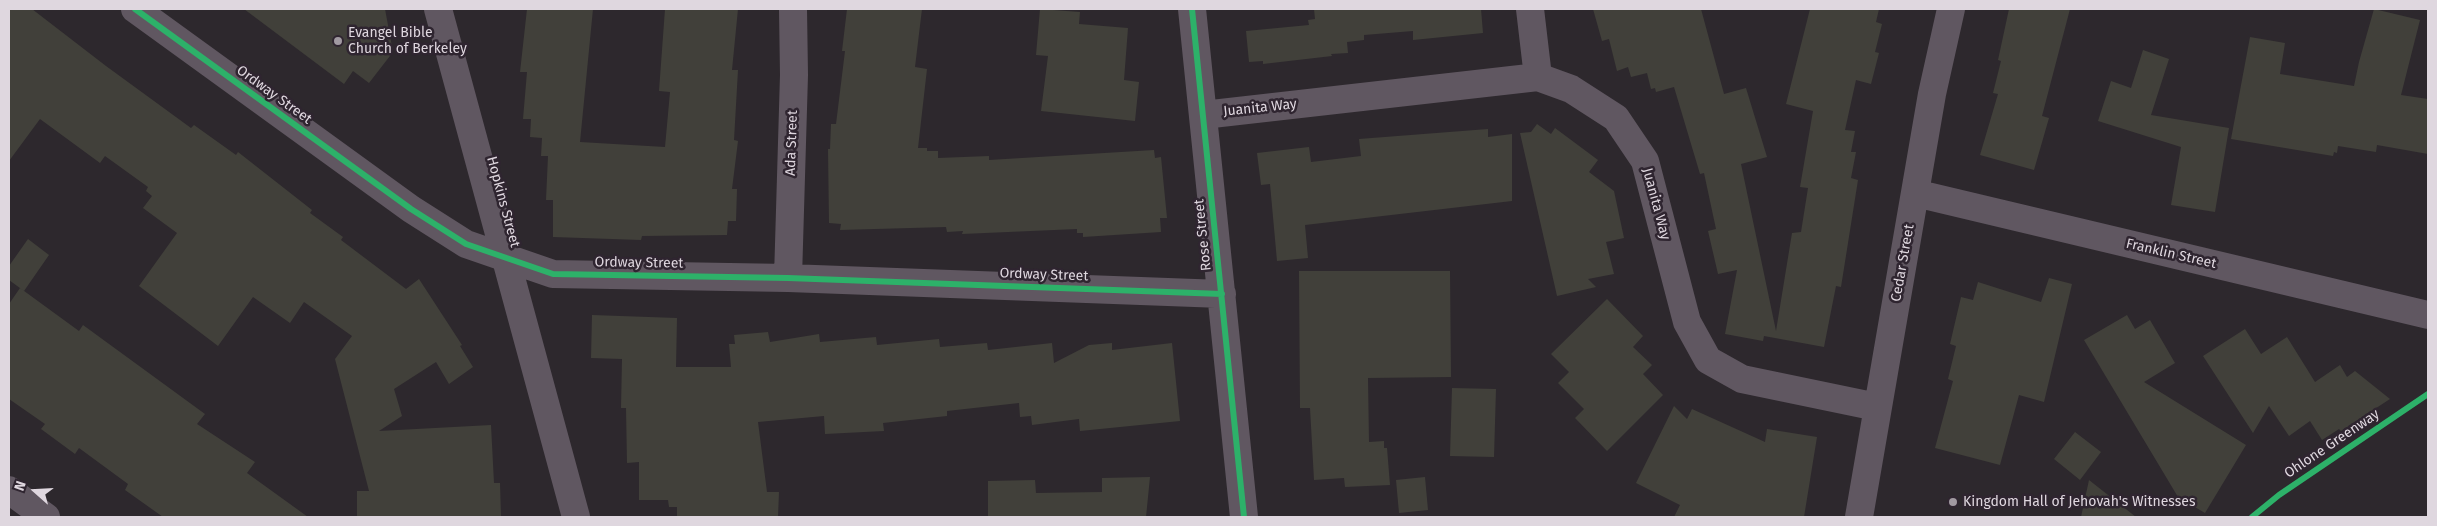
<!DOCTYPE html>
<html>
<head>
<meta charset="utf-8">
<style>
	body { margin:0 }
	#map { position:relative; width:2437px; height:526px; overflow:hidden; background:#2d282d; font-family:"Fira Sans",sans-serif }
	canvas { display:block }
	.frame { position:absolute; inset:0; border:10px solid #dfd7df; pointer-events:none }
	.north { position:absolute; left:10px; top:466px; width:50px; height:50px; -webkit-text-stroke:4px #2f2530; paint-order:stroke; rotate:289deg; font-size:14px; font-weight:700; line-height:20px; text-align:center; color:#dfd7df }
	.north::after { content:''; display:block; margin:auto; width:18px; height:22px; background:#dfd7df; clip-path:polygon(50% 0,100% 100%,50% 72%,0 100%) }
</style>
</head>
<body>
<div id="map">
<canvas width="2437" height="526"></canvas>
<div class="frame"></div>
<div class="north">N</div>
</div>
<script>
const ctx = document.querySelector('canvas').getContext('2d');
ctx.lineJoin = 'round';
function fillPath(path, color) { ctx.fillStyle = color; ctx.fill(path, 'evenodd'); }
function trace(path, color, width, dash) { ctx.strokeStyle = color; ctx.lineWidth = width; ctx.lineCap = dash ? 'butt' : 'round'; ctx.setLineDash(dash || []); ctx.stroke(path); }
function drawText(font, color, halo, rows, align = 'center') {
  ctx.font = font + ' "Fira Sans",sans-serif'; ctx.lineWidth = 5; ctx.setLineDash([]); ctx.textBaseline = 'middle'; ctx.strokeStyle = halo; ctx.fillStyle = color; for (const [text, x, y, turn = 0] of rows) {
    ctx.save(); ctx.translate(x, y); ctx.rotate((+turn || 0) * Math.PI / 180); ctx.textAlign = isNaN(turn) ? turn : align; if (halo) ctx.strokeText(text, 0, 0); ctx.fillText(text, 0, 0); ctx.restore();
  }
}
const building = new Path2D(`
	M 9,9 L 32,9 L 106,66 L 191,128 L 194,125 L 236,155 L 238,152 L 312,210 L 310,213 L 343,237 L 341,240 L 406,289 L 419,279 L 462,345 L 460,346 L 473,367 L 449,384 L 436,362 L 394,389 L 402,416 L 379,431 L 491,425 L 494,483 L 500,483 L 501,517 L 357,517 L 357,491 L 369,491 L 335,359 L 352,336 L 304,302 L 290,323 L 253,297 L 218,346 L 139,286 L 177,233 L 143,208 L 152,196 L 146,191 L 148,187 L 105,156 L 100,163 L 40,119 L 9,161 Z
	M 244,9 L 385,9 L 393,52 L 369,83 L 353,71 L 344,84 Z
	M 527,9 L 593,9 L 580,142 L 665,147 L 670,92 L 659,91 L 665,9 L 738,9 L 732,70 L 738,70 L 734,140 L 738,141 L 732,189 L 737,189 L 736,221 L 728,221 L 727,235 L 642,236 L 641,240 L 553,237 L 553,200 L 546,200 L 548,156 L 541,156 L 542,138 L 530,137 L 531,119 L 523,119 L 527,72 L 520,72 Z
	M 847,9 L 922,9 L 915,67 L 927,69 L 918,148 L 927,148 L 927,151 L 938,151 L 938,158 L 989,156 L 989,160 L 1154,150 L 1155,158 L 1161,157 L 1167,218 L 1160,218 L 1161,232 L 1083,237 L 1083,233 L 1077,233 L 1077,229 L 962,234 L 963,231 L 947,232 L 946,227 L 840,230 L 841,224 L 829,223 L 828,149 L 830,149 L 831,124 L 836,124 L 845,51 L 842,51 Z
	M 1040,9 L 1080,12 L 1079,24 L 1128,28 L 1124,80 L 1139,82 L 1135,121 L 1041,111 L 1048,56 L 1036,55 Z
	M 1314,9 L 1481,9 L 1483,33 L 1413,40 L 1413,31 L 1364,35 L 1364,40 L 1347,42 L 1348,53 L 1331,54 L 1332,56 L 1263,64 L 1263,61 L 1249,62 L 1246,31 L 1309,25 L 1308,20 L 1315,19 Z
	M 1593,9 L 1701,9 L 1724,94 L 1746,88 L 1767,157 L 1741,164 L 1776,331 L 1792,233 L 1801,232 L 1808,188 L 1800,187 L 1813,111 L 1786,104 L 1810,9 L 1879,9 L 1876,22 L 1882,24 L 1875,52 L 1879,53 L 1871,84 L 1856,80 L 1845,130 L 1855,131 L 1851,152 L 1856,152 L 1851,178 L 1858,180 L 1841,287 L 1836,286 L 1824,347 L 1764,336 L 1763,341 L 1725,334 L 1737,270 L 1718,274 L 1708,231 L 1716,229 L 1704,173 L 1700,174 L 1674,87 L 1656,92 L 1655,88 L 1651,89 L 1647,73 L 1631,77 L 1628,67 L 1617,71 L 1609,39 L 1602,41 Z
	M 2009,9 L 2070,9 L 2042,116 L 2049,118 L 2034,170 L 1980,155 L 1998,94 L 1993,93 L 2001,61 L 1998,60 Z
	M 2374,9 L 2420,20 L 2401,95 L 2428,99 L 2428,154 L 2377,145 L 2376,152 L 2338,146 L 2337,153 L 2334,152 L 2333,156 L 2231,139 L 2250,37 L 2285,43 L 2280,74 L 2354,86 L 2359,62 Z
	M 2143,50 L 2169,59 L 2151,115 L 2229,128 L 2215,212 L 2171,205 L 2181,147 L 2098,121 L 2111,81 L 2131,88 Z
	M 1537,124 L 1551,134 L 1555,128 L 1598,160 L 1589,172 L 1614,191 L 1624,238 L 1606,242 L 1614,274 L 1588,279 L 1596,287 L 1557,296 L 1520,133 L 1531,132 Z
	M 1488,129 L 1488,137 L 1512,134 L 1512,201 L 1305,225 L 1308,258 L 1277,261 L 1270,184 L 1261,185 L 1257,153 L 1309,147 L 1311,162 L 1361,156 L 1359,139 Z
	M 28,239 L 49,255 L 24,291 L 9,280 L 9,266 Z
	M 1299,271 L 1450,271 L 1451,377 L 1368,378 L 1369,442 L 1384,441 L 1384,448 L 1387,448 L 1390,485 L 1345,487 L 1344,478 L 1314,480 L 1310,408 L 1300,408 Z
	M 2049,278 L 2072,284 L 2044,402 L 2019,395 L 2000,465 L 1935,448 L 1953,381 L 1948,379 L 1956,346 L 1950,344 L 1961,297 L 1973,300 L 1978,282 L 2041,302 Z
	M 20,288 L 79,331 L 83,325 L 205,414 L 197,424 L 255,462 L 247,473 L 308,517 L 163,517 L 125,490 L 128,484 L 79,448 L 75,454 L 41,429 L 45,424 L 9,399 L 9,304 Z
	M 1607,299 L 1643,336 L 1633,347 L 1652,365 L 1643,374 L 1663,395 L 1607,451 L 1575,418 L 1584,409 L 1558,383 L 1569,372 L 1551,354 Z
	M 592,315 L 677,318 L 676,367 L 731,367 L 729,344 L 735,344 L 734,335 L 768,332 L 770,342 L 819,334 L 820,342 L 876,337 L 877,345 L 939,339 L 940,347 L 987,343 L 988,350 L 1052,343 L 1054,363 L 1089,345 L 1112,343 L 1112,350 L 1172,343 L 1180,421 L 1080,431 L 1079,419 L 1032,425 L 1031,416 L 1020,417 L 1019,403 L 947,411 L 947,416 L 883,423 L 884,431 L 825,434 L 824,416 L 758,422 L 767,492 L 779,492 L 778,517 L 677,517 L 677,507 L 669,507 L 668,500 L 639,500 L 639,462 L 627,463 L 626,408 L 621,408 L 622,359 L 591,358 Z
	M 2127,315 L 2135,329 L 2150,320 L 2175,363 L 2144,382 L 2246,445 L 2205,513 L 2178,497 L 2084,340 Z
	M 2245,329 L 2261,354 L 2287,337 L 2315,382 L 2340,365 L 2347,377 L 2355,371 L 2390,399 L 2341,431 L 2339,429 L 2322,440 L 2310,421 L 2289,436 L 2269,406 L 2253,433 L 2203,356 Z
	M 1452,388 L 1496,389 L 1494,457 L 1450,456 Z
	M 1674,406 L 1687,419 L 1692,409 L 1765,442 L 1767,429 L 1817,437 L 1804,517 L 1674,517 L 1680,505 L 1636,483 Z
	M 2075,432 L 2101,452 L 2080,480 L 2054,459 Z
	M 1150,477 L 1146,517 L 988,517 L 988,481 L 1035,480 L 1036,493 L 1102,492 L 1102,478 Z
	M 1425,477 L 1428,510 L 1399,513 L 1396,480 Z
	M 2089,480 L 2136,517 L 2081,517 Z`);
const minor = new Path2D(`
	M 135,9 L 411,209 L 466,244 L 553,274 L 788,278 L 1222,294
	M 438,9 L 576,517
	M 1192,9 L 1244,517
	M 1530,9 L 1538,77
	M 1203,115 L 1538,77 L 1571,89 L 1616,118 L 1645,161 L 1687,322 L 1708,360 L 1742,379 L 1877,407
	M 1915,193 L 2428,315
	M 788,278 L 794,75 L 793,9
	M 9,490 L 46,517
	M 1859,517 L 1932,94 L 1951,9`);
const cycleway = new Path2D(`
	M 135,9 L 411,209 L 466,244 L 553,274 L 788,278 L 1222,294
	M 1192,9 L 1244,517
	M 2252,517 L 2279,495 L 2428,394`);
const markers = [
	[338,41,5,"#a19aa1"],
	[1953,502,5,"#a19aa1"]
];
const poiNames = [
	["Evangel Bible",348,33],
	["Church of Berkeley",348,49],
	["Kingdom Hall of Jehovah's Witnesses",1963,502]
];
const streetNames = [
	["Ordway Street",274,95,36],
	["Juanita Way",1260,108,-6],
	["Ada Street",792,143,-88],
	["Hopkins Street",503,202,75],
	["Juanita Way",1656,204,75],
	["Rose Street",1203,235,-96],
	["Franklin Street",2171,254,13],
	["Ordway Street",639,263,1],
	["Cedar Street",1903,263,-80],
	["Ordway Street",1044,275,2],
	["Ohlone Greenway",2332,444,-34]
];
fillPath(building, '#41403a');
trace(minor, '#605761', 28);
trace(cycleway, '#2db169', 6);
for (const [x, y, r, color] of markers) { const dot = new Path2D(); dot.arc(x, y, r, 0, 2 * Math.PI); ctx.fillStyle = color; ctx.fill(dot); trace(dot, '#2f2530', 2); }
drawText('14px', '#dfd7df', '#2f2530', poiNames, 'left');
drawText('14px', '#dfd7df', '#2f2530', streetNames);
</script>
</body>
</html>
